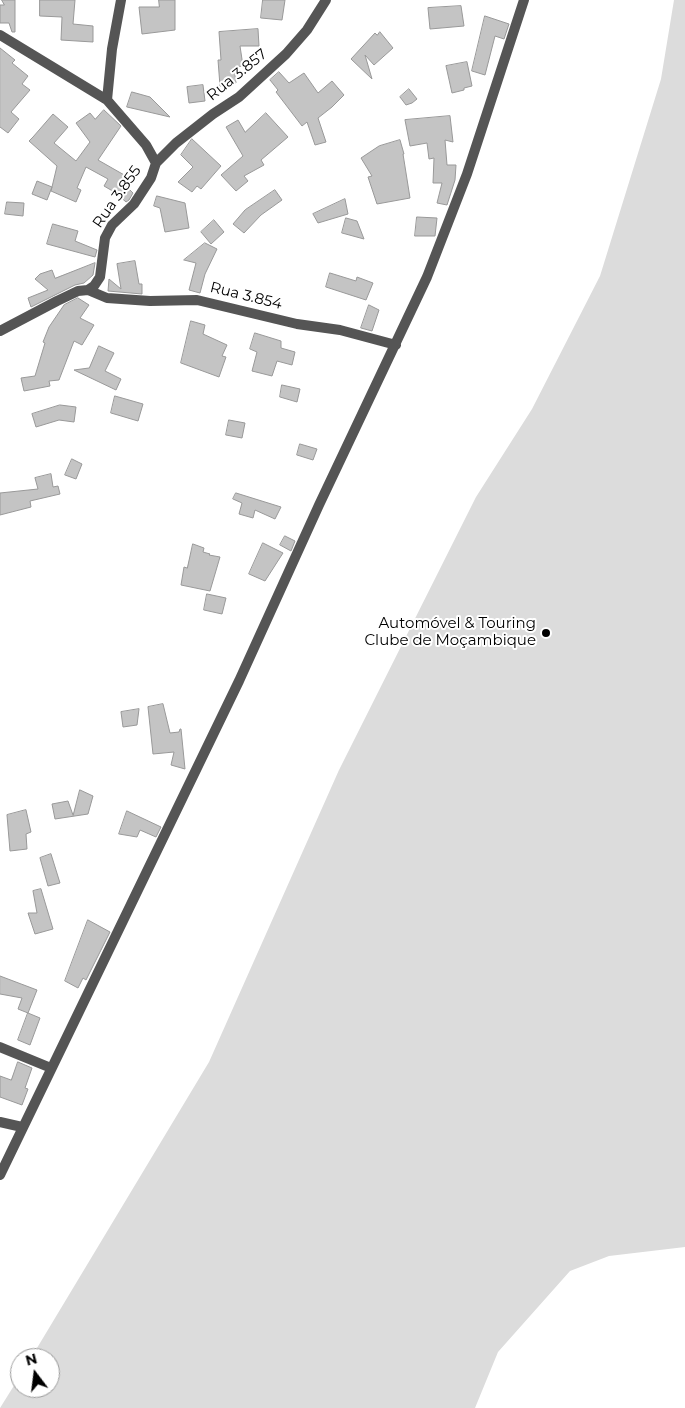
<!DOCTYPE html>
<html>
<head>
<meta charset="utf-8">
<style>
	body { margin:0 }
	#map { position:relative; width:685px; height:1408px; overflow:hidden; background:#fff; font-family:Montserrat,sans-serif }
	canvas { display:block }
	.north { position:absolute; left:10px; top:1348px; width:50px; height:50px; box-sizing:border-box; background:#fff; border:1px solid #999; border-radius:50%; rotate:345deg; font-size:14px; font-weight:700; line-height:20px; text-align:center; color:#000 }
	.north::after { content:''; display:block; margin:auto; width:18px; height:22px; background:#000; clip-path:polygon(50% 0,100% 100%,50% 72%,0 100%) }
</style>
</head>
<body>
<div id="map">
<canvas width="685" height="1408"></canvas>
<div class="north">N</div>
</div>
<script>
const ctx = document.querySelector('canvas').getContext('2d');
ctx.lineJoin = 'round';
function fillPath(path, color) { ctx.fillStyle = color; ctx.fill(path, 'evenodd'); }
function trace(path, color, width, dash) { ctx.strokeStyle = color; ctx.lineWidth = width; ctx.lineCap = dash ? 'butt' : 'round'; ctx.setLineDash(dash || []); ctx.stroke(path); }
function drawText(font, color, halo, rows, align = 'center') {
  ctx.font = font + ' Montserrat,sans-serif'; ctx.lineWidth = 4; ctx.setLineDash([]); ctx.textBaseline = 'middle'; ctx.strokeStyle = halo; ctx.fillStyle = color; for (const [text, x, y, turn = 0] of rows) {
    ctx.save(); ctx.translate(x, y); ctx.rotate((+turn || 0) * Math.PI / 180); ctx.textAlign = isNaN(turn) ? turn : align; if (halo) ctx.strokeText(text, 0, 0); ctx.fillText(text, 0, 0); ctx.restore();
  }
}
const green = new Path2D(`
	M 674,0 L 685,0 L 685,1247 L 609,1256 L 570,1271 L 498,1352 L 475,1408 L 0,1408 L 20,1376 L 20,1388 L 50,1388 L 50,1358 L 31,1358 L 209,1062 L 339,770 L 476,497 L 532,409 L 600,276 L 661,79 Z`);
const building = new Path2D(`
	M 2,0 L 15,0 L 15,32 L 12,32 L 9,23 L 0,23 L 0,5 L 4,5 Z
	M 40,0 L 75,0 L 73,24 L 93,26 L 93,42 L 61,40 L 62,17 L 40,16 Z
	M 159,0 L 175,0 L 175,30 L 142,34 L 139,7 L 159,7 Z
	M 263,0 L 285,0 L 282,20 L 261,18 Z
	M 461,6 L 464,26 L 430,29 L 428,8 Z
	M 485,16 L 509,24 L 504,39 L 495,36 L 485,75 L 472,71 Z
	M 258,29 L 259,46 L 240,46 L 243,66 L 234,67 L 236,83 L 220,86 L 218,60 L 221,60 L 219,32 Z
	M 380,32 L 393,48 L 374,65 L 365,55 L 372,79 L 351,59 L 375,33 L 377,35 Z
	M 0,48 L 15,60 L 12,63 L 28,76 L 22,84 L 30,90 L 11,112 L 19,119 L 8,133 L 0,127 Z
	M 467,62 L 472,86 L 464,88 L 464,90 L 452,93 L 446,66 Z
	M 279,72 L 289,83 L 304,73 L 318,93 L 332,81 L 344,95 L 332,107 L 318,118 L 326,142 L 315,145 L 307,122 L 302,126 L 276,92 L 278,90 L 270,80 Z
	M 203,85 L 205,101 L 189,103 L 187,87 Z
	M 409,89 L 417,99 L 412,103 L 406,105 L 400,97 Z
	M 132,92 L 150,97 L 170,117 L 127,107 Z
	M 104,110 L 121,126 L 98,160 L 126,176 L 122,182 L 133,193 L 129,200 L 126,202 L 116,193 L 104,186 L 108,179 L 86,167 L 77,188 L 81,190 L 76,202 L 51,191 L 52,187 L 47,200 L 32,194 L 37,181 L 52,187 L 57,166 L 29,141 L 33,137 L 53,114 L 68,127 L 54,143 L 76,161 L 90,142 L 76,123 L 90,113 L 95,119 Z
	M 266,113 L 288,137 L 261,160 L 264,165 L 244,176 L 248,181 L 236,191 L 221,175 L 243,156 L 226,127 L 238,120 L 245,132 Z
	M 450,116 L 453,142 L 445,140 L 447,165 L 456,165 L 455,180 L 447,205 L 437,203 L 442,183 L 433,183 L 434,158 L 429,159 L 427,143 L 410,146 L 405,120 Z
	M 192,139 L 221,166 L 201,189 L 197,186 L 192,192 L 178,182 L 193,167 L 181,155 Z
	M 400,140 L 404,154 L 403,154 L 410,198 L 377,204 L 368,177 L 372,176 L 361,158 L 379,146 Z
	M 275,190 L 282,200 L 261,215 L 244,233 L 233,224 L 245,210 Z
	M 157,196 L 185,203 L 189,228 L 165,232 L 160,208 L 154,206 Z
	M 345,199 L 348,214 L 318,223 L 313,214 Z
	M 7,202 L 24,203 L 23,216 L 5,214 Z
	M 417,217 L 437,218 L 435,236 L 415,236 Z
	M 346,218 L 357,221 L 364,239 L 342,233 Z
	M 214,220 L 224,232 L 211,244 L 201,232 Z
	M 53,224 L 78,231 L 75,241 L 97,250 L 95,257 L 47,244 Z
	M 205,243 L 217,249 L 205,274 L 200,293 L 189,290 L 196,263 L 184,260 Z
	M 135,261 L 139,284 L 142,284 L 142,294 L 108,291 L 109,279 L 121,289 L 117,264 Z
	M 95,263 L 93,275 L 84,283 L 75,285 L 31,307 L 28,298 L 48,290 L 35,279 L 40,274 L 52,270 L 55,278 Z
	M 330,273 L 356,281 L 357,277 L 373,283 L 366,300 L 326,287 Z
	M 78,298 L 89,305 L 80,318 L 94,325 L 82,345 L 74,341 L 59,380 L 49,381 L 50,386 L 24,391 L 21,378 L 35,376 L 45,343 L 43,342 L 49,327 L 64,305 Z
	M 369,305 L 379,310 L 372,331 L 361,328 Z
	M 191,321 L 205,325 L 203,334 L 227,345 L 222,356 L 226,357 L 219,377 L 181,363 Z
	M 255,333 L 281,341 L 281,348 L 295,352 L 292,365 L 277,361 L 272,376 L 252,371 L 257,352 L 250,349 Z
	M 99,346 L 114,353 L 105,371 L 121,379 L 116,390 L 74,370 L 89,368 Z
	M 282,385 L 300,389 L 297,402 L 280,397 Z
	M 115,396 L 143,404 L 138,421 L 111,413 Z
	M 60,405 L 76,407 L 74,422 L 59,420 L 36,427 L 32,414 Z
	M 229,420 L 245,423 L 242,438 L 226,435 Z
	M 300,444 L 317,449 L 313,460 L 297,455 Z
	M 72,459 L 82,464 L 76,479 L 65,475 Z
	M 51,474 L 53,487 L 58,486 L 60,494 L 30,501 L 31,507 L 0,515 L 0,493 L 38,489 L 35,478 Z
	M 236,493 L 281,507 L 275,519 L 255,510 L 253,518 L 239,514 L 242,503 L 233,499 Z
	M 285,536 L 295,541 L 291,551 L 280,545 Z
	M 263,543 L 283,553 L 265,581 L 249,574 Z
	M 193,544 L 204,548 L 203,552 L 210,554 L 209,555 L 220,557 L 210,591 L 181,585 L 184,567 L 187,568 Z
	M 207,594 L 226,598 L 222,614 L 204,610 Z
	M 163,704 L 170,733 L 179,732 L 180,729 L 181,729 L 185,769 L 171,765 L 174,752 L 153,754 L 148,707 Z
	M 139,709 L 137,725 L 123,727 L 121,712 Z
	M 80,790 L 93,796 L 88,814 L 55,819 L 52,804 L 68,801 L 73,815 Z
	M 26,810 L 31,832 L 26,834 L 27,849 L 10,851 L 7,815 Z
	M 127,811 L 161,827 L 156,837 L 140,830 L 137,837 L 119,834 Z
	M 51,854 L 60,883 L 48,886 L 40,858 Z
	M 41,889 L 53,929 L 35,934 L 28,913 L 37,913 L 33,891 Z
	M 88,920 L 110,932 L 86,980 L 83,978 L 78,988 L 65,981 Z
	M 0,976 L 37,990 L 28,1013 L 18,1009 L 22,998 L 0,994 Z
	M 28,1013 L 40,1018 L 30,1045 L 18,1040 Z
	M 18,1062 L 32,1068 L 25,1088 L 28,1089 L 22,1105 L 0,1097 L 0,1076 L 11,1080 Z`);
const street = new Path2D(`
	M 0,35 L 107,100 L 146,145 L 156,163
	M 107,100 L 112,49 L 121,0
	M 88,290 L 107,298 L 150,301 L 197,300 L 297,324 L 340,330 L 396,345
	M 0,331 L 57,301 L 78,291 L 88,290 L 94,286 L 100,277 L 105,238 L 112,225 L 134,204 L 151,178 L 156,163 L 176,143 L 213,114 L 239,97 L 286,54 L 307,30 L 326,0
	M 0,1047 L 51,1068
	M 0,1122 L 22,1127
	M 0,1175 L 239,681 L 319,505 L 427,277 L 467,174 L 524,0`);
const markers = [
	[546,633,5,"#000"]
];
const streetNames = [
	["Rua 3.857",237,75,-39],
	["Rua 3.855",117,197,-55],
	["Rua 3.854",246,296,14]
];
const poiNames = [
	["Automóvel & Touring",536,624],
	["Clube de Moçambique",536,641]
];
fillPath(green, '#dcdcdc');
fillPath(building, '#c4c4c4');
trace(building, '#999', 1);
trace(street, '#555', 10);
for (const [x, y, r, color] of markers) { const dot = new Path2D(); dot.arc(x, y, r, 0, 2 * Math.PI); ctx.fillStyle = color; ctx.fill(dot); trace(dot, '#fff', 2); }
drawText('15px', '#000', '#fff', streetNames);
drawText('15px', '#000', '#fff', poiNames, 'right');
</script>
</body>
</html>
